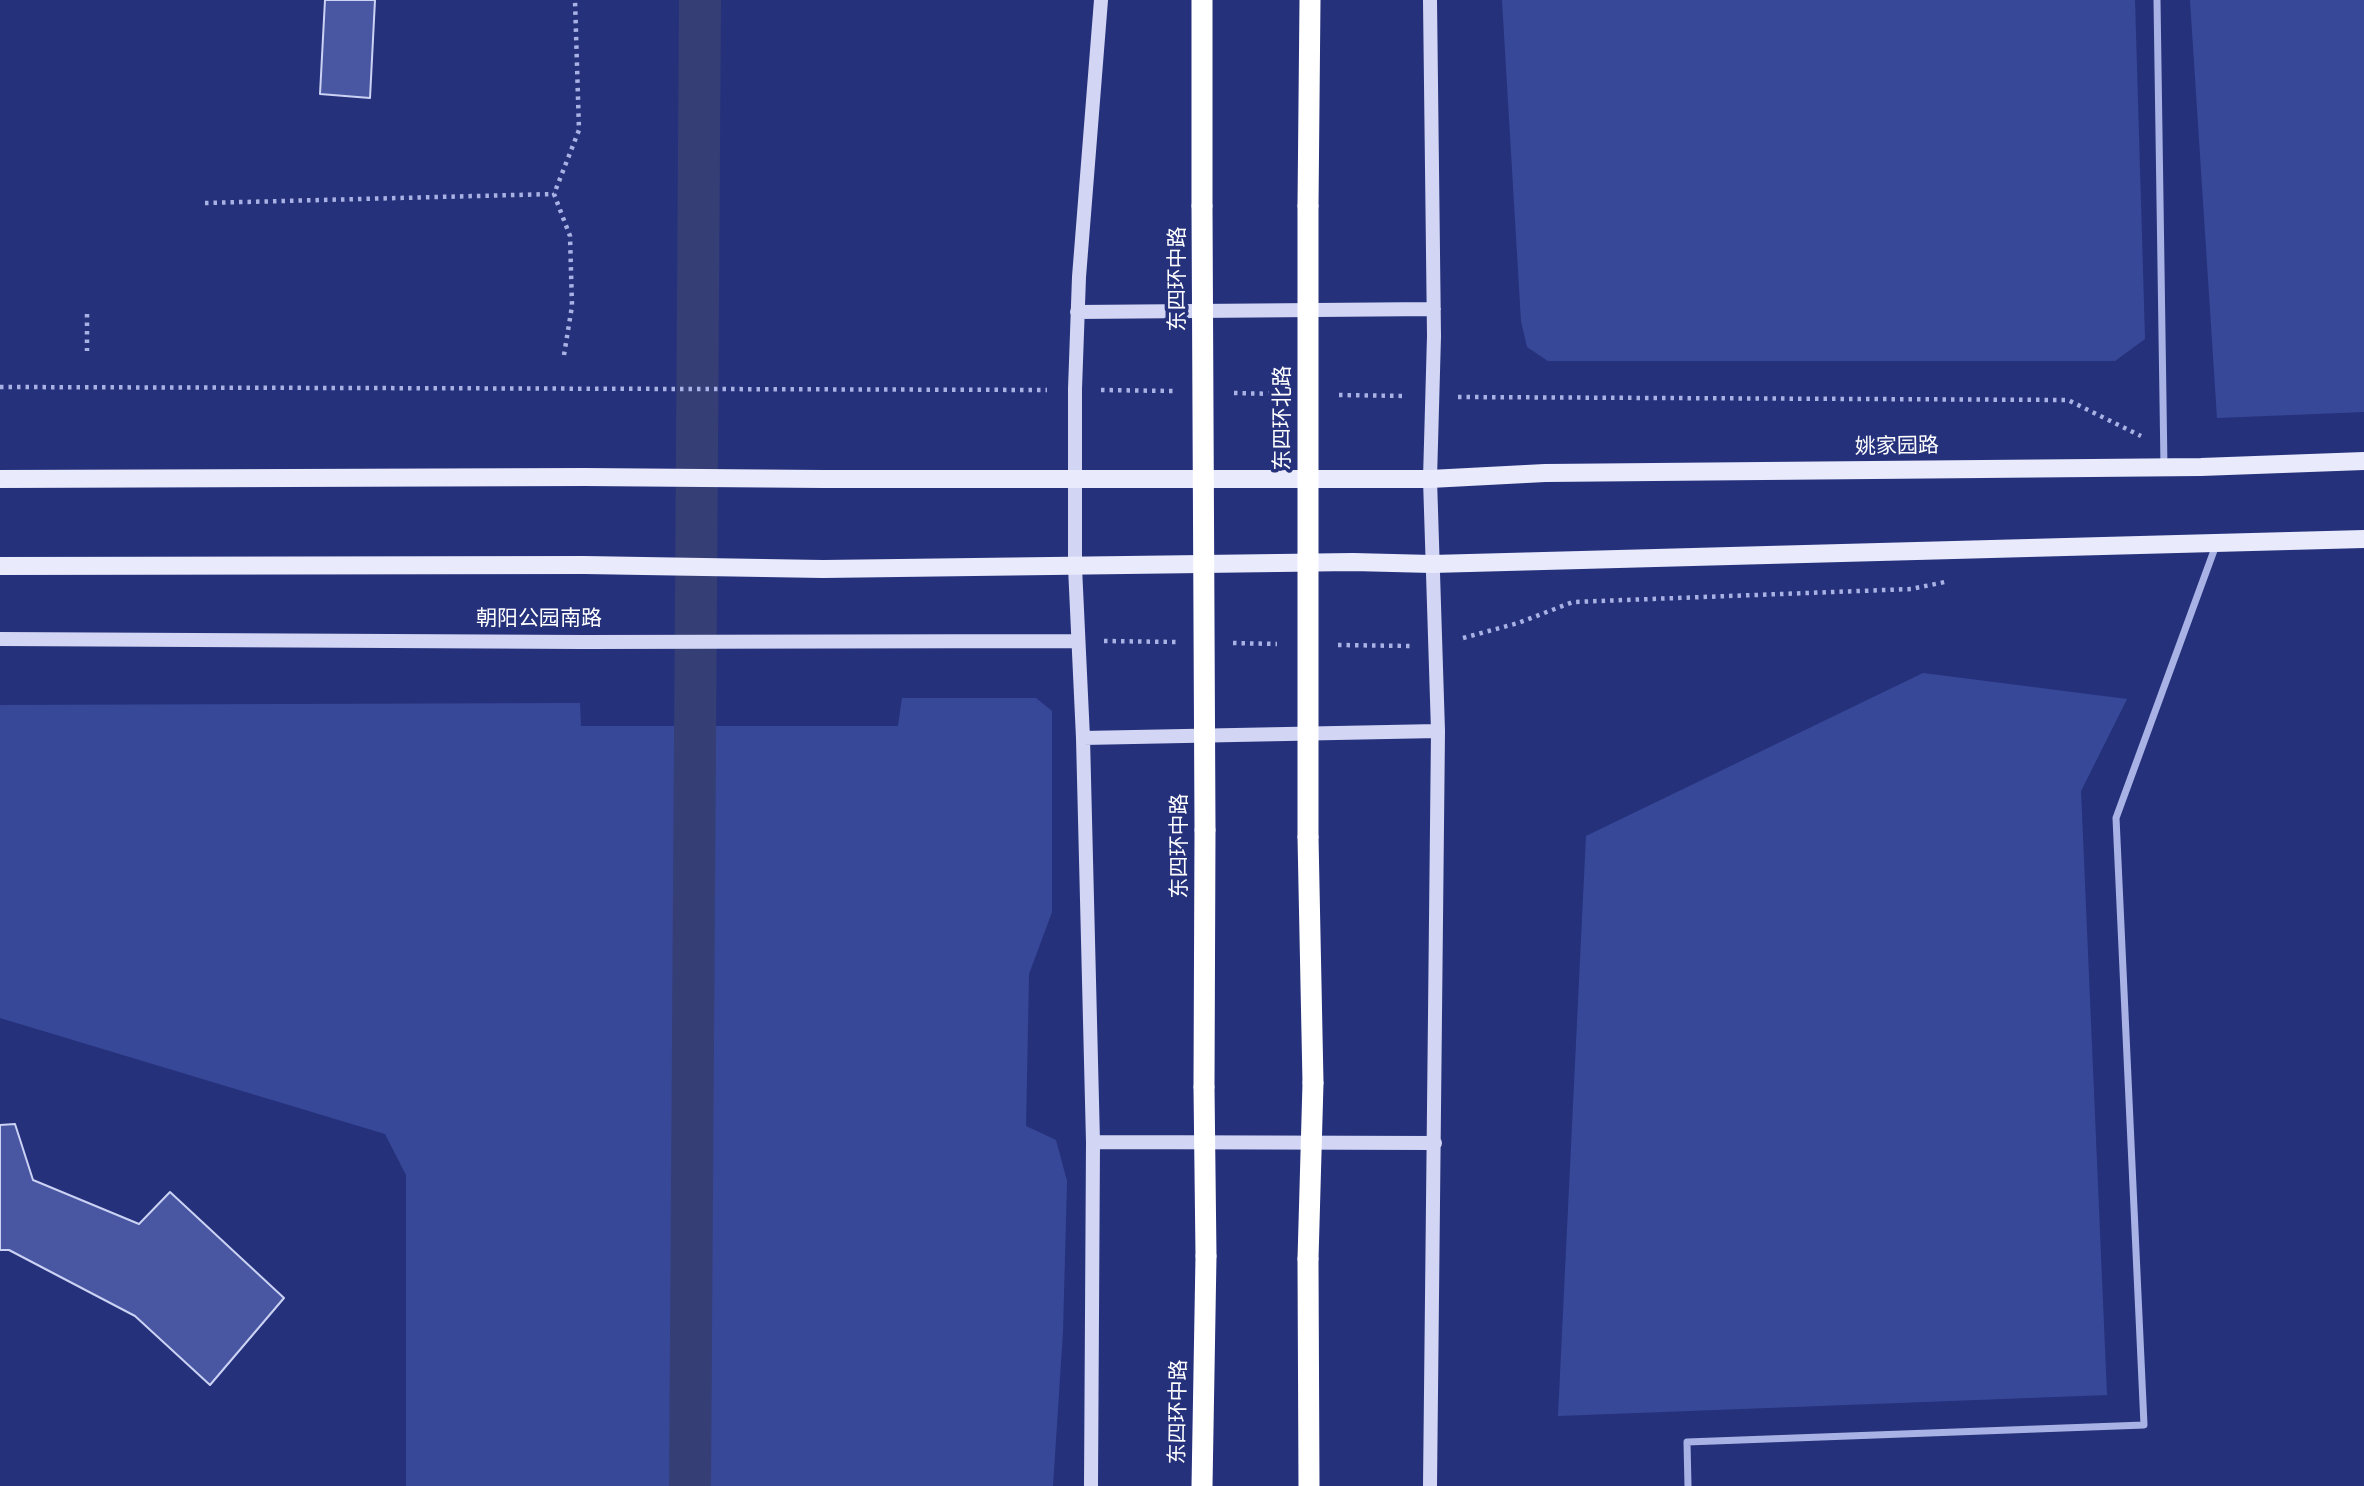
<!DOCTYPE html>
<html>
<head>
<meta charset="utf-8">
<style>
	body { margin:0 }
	canvas { display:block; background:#25317b }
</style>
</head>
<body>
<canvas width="2364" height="1486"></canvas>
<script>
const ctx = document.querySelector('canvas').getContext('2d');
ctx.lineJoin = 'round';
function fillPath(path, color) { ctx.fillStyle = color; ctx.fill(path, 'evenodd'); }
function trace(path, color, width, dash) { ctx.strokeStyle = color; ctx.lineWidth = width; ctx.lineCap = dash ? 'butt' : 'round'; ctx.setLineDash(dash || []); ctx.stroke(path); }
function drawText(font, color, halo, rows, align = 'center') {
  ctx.font = font + ' "Space Grotesk","Noto Sans SC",sans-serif'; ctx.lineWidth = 7; ctx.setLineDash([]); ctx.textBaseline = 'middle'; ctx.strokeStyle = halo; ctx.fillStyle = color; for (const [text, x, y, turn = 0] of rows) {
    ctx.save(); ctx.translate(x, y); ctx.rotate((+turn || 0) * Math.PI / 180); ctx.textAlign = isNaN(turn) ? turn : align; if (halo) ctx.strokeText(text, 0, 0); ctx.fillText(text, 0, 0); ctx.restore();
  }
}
const green = new Path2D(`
	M 1502,0 L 2135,0 L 2145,339 L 2115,361 L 1548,361 L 1527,347 L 1521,321 Z
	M 2190,0 L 2364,0 L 2364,412 L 2217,418 Z
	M 1923,673 L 2127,699 L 2081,791 L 2107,1395 L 1558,1416 L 1586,836 Z
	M 902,698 L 1036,698 L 1052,711 L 1052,912 L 1029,974 L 1026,1126 L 1056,1140 L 1067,1181 L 1063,1331 L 1053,1486 L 406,1486 L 406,1175 L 385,1134 L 0,1018 L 0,705 L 580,703 L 581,726 L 898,726 Z`);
const canal = new Path2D(`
	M 690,1486 L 700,0`);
const building = new Path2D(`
	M 325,0 L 375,0 L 370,98 L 320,94 Z
	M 15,1124 L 33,1180 L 139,1224 L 170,1192 L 284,1298 L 210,1385 L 135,1316 L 9,1250 L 0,1250 L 0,1125 Z`);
const path = new Path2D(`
	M 205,203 L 554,194
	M 87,314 L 87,351
	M 564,355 L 572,306 L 570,236 L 554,194 L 579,130 L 575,0
	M 0,387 L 1047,390
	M 1101,390 L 1173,391
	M 1234,393 L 1278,394
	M 1339,395 L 1407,396
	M 1458,397 L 2068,400 L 2141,436
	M 1463,638 L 1518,623 L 1573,602 L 1911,589 L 1945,582
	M 1104,641 L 1176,642
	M 1233,643 L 1277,644
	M 1338,645 L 1410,646`);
const street = new Path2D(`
	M 2157,0 L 2164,467
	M 1688,1486 L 1687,1442 L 2144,1425 L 2116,818 L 2216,545`);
const secondary = new Path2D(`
	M 1077,312 L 1434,309
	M 0,639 L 584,642 L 1078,641
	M 1083,738 L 1438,731
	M 1093,1142 L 1435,1143
	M 1091,1486 L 1093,1142 L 1083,738 L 1075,567 L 1075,389 L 1079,277 L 1101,0
	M 1430,1486 L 1438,731 L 1430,479 L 1434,336 L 1430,0`);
const primary = new Path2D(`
	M 0,479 L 584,477 L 823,479 L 1430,479 L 1545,473 L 2201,467 L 2364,461
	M 0,566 L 584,565 L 823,569 L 1353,562 L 1432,564 L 2364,539`);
const highway = new Path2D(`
	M 1202,0 L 1202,206
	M 1308,206 L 1310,0
	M 1308,837 L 1313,1083
	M 1204,1087 L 1205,830
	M 1308,1259 L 1309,1486
	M 1202,1486 L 1206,1256`);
const highwayBridge = new Path2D(`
	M 1202,206 L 1205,830
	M 1308,206 L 1308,837
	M 1204,1087 L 1206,1256
	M 1308,1259 L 1313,1083`);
const streetNames = [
	["东四环中路",1178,279,-90],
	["东四环北路",1283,418,-90],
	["姚家园路",1897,447,-1],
	["朝阳公园南路",539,619],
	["东四环中路",1180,846,-90],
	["东四环中路",1179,1412,-89]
];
fillPath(green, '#384898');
trace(canal, '#353e75', 42);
fillPath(building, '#4957a2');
trace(building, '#cbd2f4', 2);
trace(path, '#a9b2e4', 4.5, [3.5, 5]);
trace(street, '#a9b2e4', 7);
trace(secondary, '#d2d6f4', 14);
trace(primary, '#e9eafc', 18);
trace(highway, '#fff', 21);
trace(highwayBridge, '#fff', 21);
drawText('21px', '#fff', '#25317b', streetNames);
</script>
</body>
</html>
